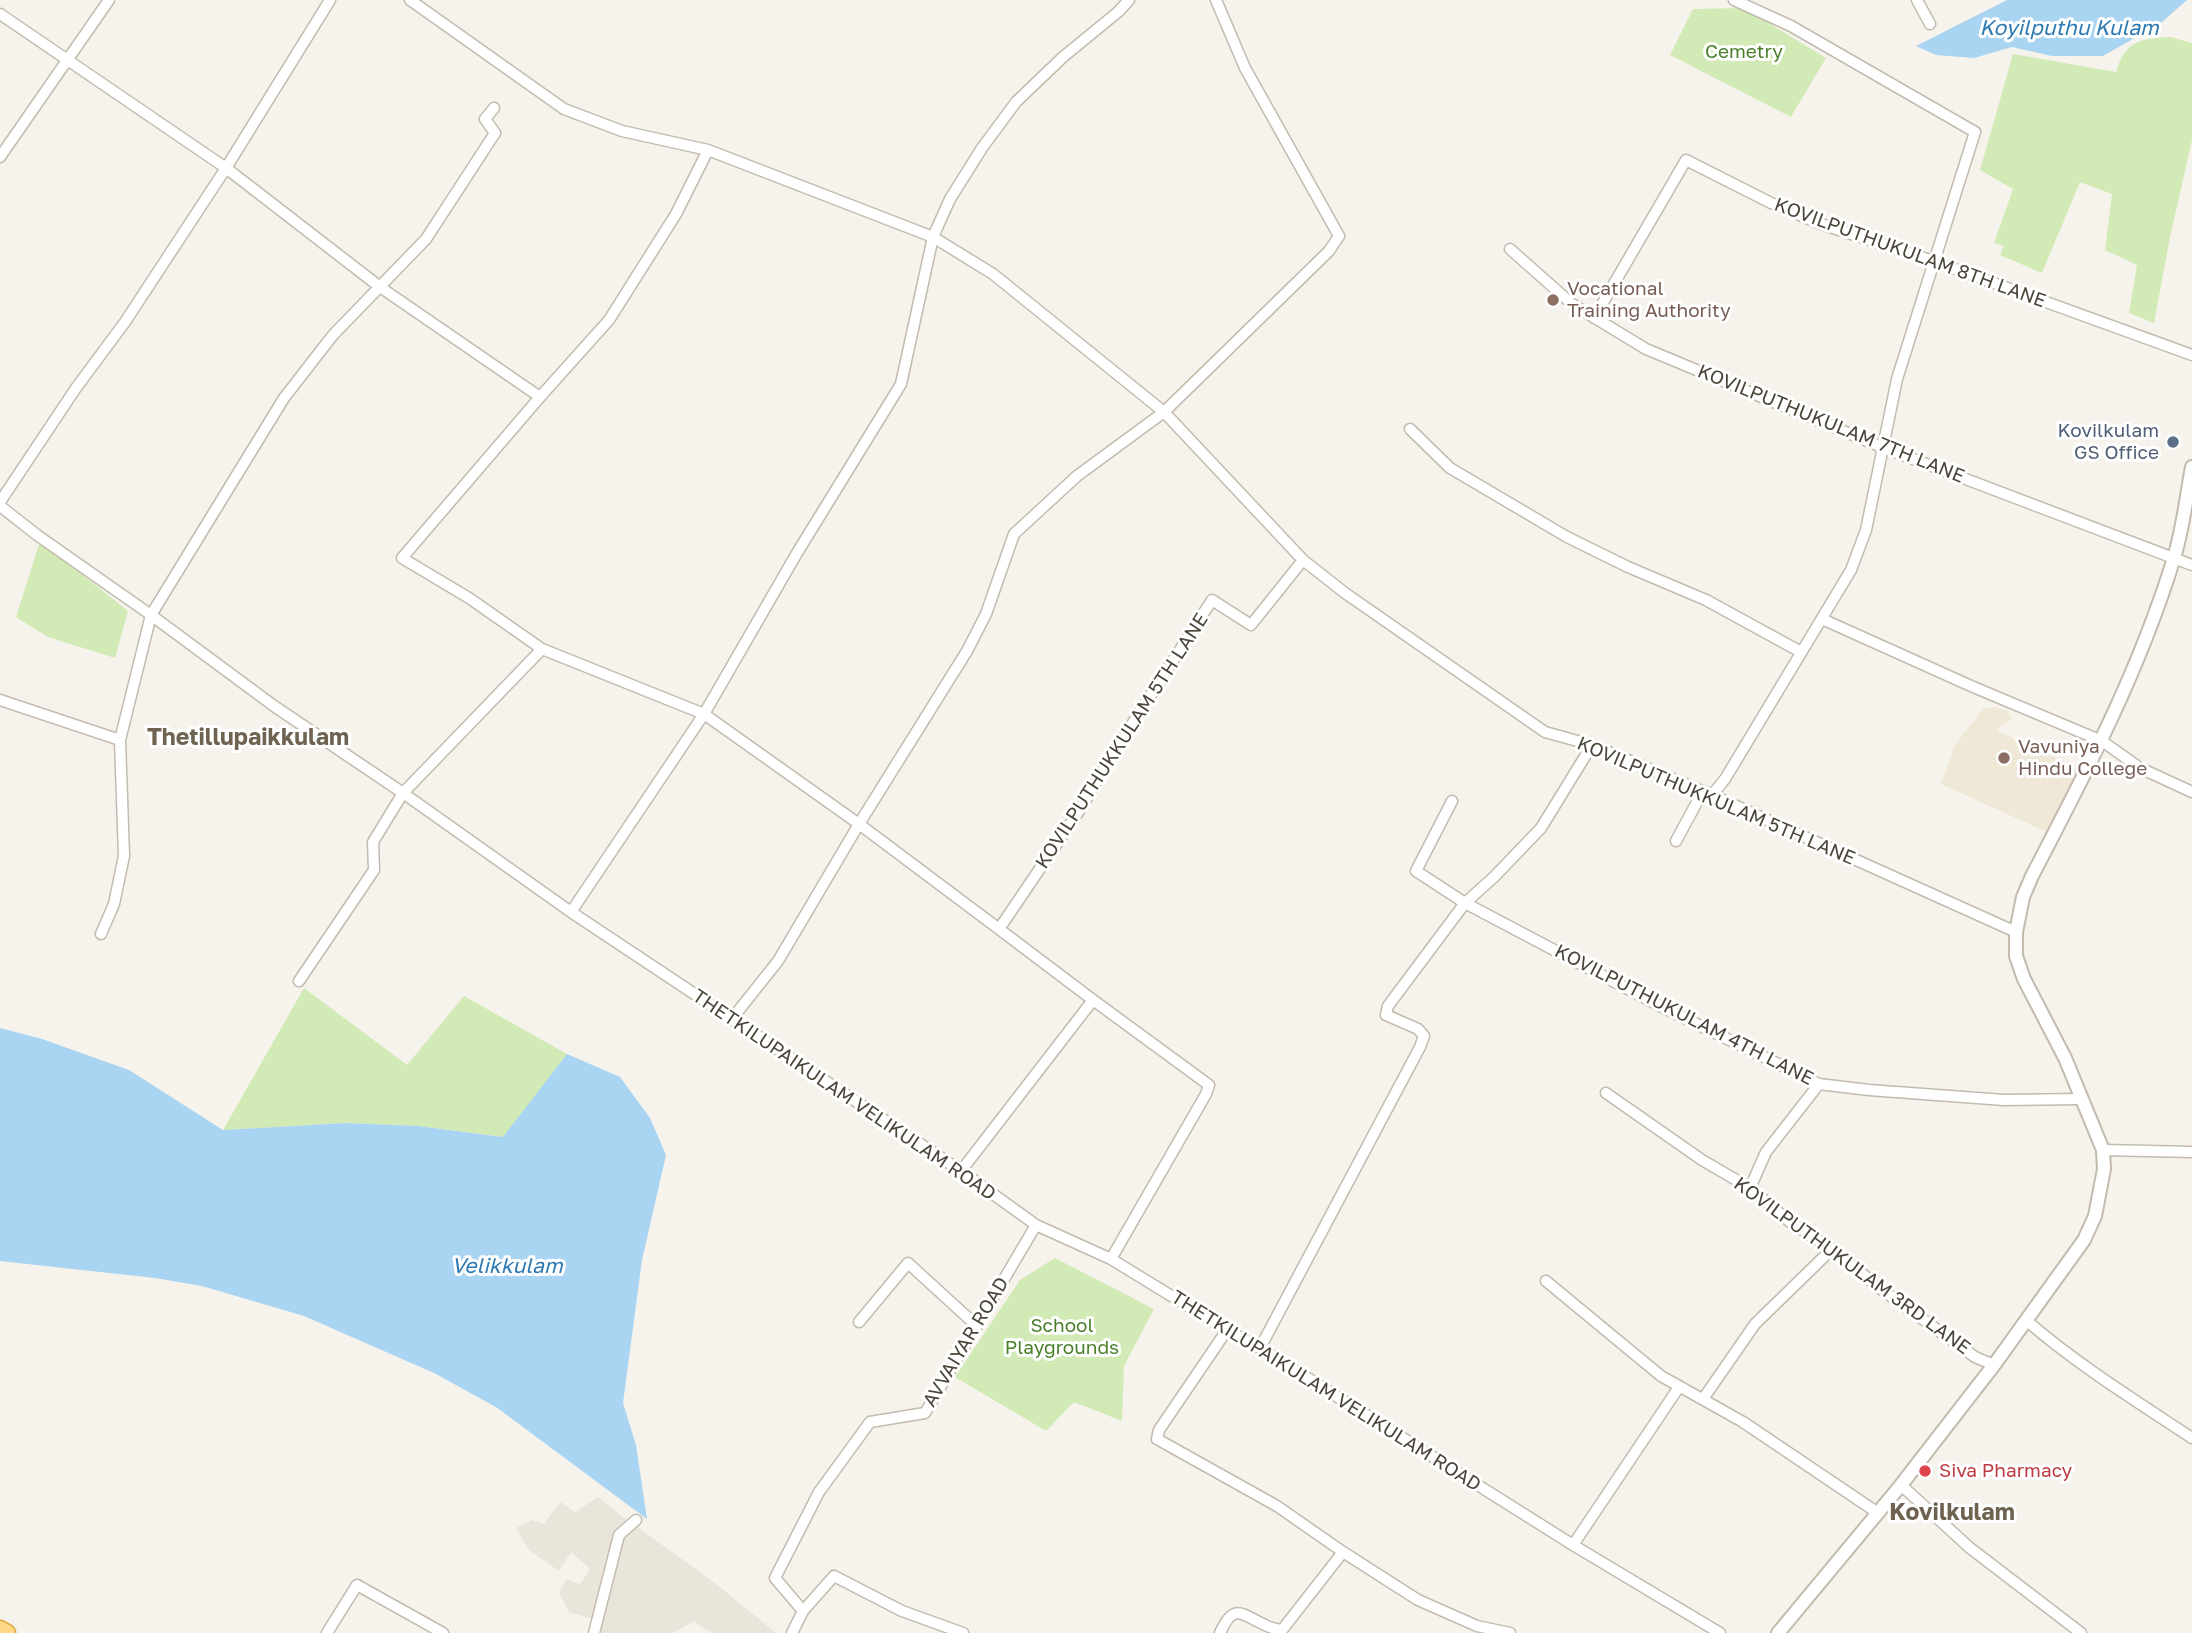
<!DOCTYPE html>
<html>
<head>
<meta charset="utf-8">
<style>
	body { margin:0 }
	canvas { display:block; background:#f6f3ec }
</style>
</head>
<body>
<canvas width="2192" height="1633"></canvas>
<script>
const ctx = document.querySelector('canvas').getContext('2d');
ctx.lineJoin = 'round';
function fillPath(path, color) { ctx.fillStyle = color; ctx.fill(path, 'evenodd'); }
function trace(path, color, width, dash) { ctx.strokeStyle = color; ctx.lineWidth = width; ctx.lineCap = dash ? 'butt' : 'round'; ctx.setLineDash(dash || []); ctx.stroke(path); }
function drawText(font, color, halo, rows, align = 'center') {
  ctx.font = font + ' "Golos Text",sans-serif'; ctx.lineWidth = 6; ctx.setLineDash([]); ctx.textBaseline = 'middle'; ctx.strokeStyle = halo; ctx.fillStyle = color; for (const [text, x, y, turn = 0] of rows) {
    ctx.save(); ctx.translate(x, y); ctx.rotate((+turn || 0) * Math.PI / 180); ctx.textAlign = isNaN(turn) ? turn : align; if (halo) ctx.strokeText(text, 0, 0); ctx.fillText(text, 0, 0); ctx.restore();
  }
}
const residential = new Path2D(`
	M 598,1497 L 630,1523 L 617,1533 L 593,1619 L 569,1612 L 559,1593 L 566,1579 L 580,1584 L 590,1569 L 571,1552 L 559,1571 L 529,1550 L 516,1528 L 532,1520 L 544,1524 L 560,1502 L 575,1512 Z
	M 635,1525 L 716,1584 L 776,1633 L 711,1633 L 694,1621 L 673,1633 L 596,1633 L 621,1538 Z`);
const education = new Path2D(`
	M 1996,707 L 2007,711 L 2013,718 L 1996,730 L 2086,772 L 2049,833 L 1941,784 L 1955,745 L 1983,709 Z`);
const green = new Path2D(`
	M 1744,8 L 1826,58 L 1791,117 L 1670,55 L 1693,9 Z
	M 2171,37 L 2192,43 L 2192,140 L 2170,237 L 2154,323 L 2129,313 L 2137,265 L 2105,250 L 2112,194 L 2080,182 L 2042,273 L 2000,255 L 2004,246 L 1994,243 L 2013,189 L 1980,170 L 2013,54 L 2116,72 C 2125,41 2141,38 2171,37 Z
	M 40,541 L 128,611 L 115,658 L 48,637 L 16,617 Z
	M 304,988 L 407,1065 L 464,996 L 567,1054 L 504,1137 L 418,1126 L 346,1123 L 223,1130 Z
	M 1055,1258 L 1154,1309 L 1124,1366 L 1122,1421 L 1074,1402 L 1046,1431 L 955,1377 L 1020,1280 Z`);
const water = new Path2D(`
	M 2007,0 L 2187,0 L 2161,23 L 2103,56 L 2052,56 L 2012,47 L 1974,58 L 1936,55 L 1916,46 Z
	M 0,1028 L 42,1039 L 129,1070 L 223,1130 L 346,1123 L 418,1126 L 503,1137 L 567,1054 L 620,1077 L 650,1118 L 666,1155 L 642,1260 L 623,1403 L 636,1445 L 647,1519 L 496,1407 L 434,1373 L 304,1316 L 202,1286 L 155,1278 L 0,1261 Z`);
const minor = new Path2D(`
	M 410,0 L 564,109 L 622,131 L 708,150 L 933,237 L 993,274 L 1164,412 L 1077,476 L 1014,534 L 986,614 L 967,651 L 859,824 L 778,961 L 731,1020
	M 1216,0 L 1245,68 L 1339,236 L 1329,251 L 1164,412 L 1303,560
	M 1917,0 L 1930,24
	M 0,14 L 226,168 L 380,287 L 540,397
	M 0,157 L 109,0
	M 1510,249 L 1572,304 L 1646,349 L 1884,448 L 2192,565
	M 1594,318 L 1686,160 L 1771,203 L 1821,224 L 1933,261 L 2192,355
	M 1410,429 L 1450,468 L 1567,537 L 1628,567 L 1706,600 L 1801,652
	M 0,502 L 76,388 L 125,322 L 226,168 L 330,0
	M 0,506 L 37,535 L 151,615 L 274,706 L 403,793 L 571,912 L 961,1171 L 1036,1225 L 1111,1259 L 1227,1330 L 1260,1348 L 1573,1545 L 1720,1633
	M 1822,619 L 1971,686 L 2102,741 L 2140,768 L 2192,792
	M 542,649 L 469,598 L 402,558 L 540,397 L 609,320 L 676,214 L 708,150
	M 0,700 L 120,740
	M 1712,795 L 1725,779 L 1851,570 L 1866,530 L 1897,379 L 1975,132 L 1791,26 L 1734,0
	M 1452,801 L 1416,871 L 1465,903 L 1662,1007 L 1819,1084 L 1869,1090 L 2004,1100 L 2082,1099
	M 1676,841 L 1703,791
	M 571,912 L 704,714 L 797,553 L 901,384 L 933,237 L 950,199 L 982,148 L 1016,102 L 1063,57 L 1118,12 L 1129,0
	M 101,934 L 114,904 L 124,856 L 120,740 L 151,615 L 284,398 L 333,335 L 426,239 L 495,133 L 485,119 L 494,108
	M 299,981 L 374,870 L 373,842 L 403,793 L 542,649 L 704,714 L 859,824 L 999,929
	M 1093,1000 L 1209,1085 L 1206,1094 L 1111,1259
	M 1606,1093 L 1702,1160 L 1750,1188 L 1790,1222 L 1832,1249 L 1881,1289 L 1975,1357 L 1994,1365
	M 2103,1150 L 2192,1152
	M 961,1171 L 1093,1000 L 999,929 L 1079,811 L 1118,746 L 1212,600 L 1251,625 L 1303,560 L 1345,593 L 1545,732 L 1592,745 L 1712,795 L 2016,932
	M 1750,1188 L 1766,1152 L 1819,1084
	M 1546,1281 L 1661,1376 L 1743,1422 L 1878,1513
	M 2027,1321 C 2078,1365 2136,1401 2192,1438
	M 859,1322 L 908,1263 L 977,1326
	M 1227,1330 L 1159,1430 L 1157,1439 L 1277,1506 L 1343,1552 L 1418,1600 L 1477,1626 L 1510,1633
	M 1260,1348 L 1420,1047 L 1424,1036 L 1418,1029 L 1386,1015 L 1388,1006 L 1465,903 L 1494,877 L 1541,828 L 1592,745
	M 1703,1399 L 1755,1324 L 1832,1249
	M 1901,1485 L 1970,1548 L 2081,1633
	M 1573,1545 L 1679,1387
	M 803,1611 L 834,1576 L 902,1611 L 963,1633
	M 327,1633 L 357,1585 L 443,1633
	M 594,1633 L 619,1535 L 636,1520
	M 792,1633 L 803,1611 L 775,1578 L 819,1492 L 870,1422 L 925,1413 L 1036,1225
	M 1220,1633 C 1234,1602 1241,1614 1265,1625 C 1270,1628 1276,1629 1282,1630 L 1343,1552`);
const tertiary = new Path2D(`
	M 1778,1633 L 1901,1485 L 1994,1365 L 2084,1240 L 2095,1216 L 2104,1169 L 2103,1150 L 2065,1058 L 2024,979 L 2016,956 L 2016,932 L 2023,897 L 2032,876 C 2086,772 2138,674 2173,561 C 2183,531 2186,498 2192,467`);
const trunk = new Path2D(`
	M 0,1629 L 7,1633`);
const markers = [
	[1553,300,7,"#8d6e63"],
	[2173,442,7,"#5c6f8a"],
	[2004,758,7,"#8d6e63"],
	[1925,1471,7,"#e0444e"]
];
const parkNames = [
	["Cemetry",1744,52],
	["School",1062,1326],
	["Playgrounds",1062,1348]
];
const streetNames = [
	["KOVILPUTHUKULAM 8TH LANE",1910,253,20],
	["KOVILPUTHUKULAM 7TH LANE",1831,424,22],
	["KOVILPUTHUKKULAM 5TH LANE",1122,741,-57],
	["KOVILPUTHUKKULAM 5TH LANE",1716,801,23],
	["KOVILPUTHUKULAM 4TH LANE",1684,1015,27],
	["THETKILUPAIKULAM VELIKULAM ROAD",844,1095,34],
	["KOVILPUTHUKULAM 3RD LANE",1852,1266,36],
	["AVVAIYAR ROAD",966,1342,-59],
	["THETKILUPAIKULAM VELIKULAM ROAD",1326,1391,32]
];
const educationNames = [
	["Vocational",1567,289],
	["Training Authority",1567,311],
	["Vavuniya",2018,747],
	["Hindu College",2018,769]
];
const serviceNames = [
	["Kovilkulam",2159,431],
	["GS Office",2159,453]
];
const healthNames = [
	["Siva Pharmacy",1939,1471]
];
const waterNames = [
	["Koyilputhu Kulam",2069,28],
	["Velikkulam",507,1266]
];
const quarterNames = [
	["Thetillupaikkulam",248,738],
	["Kovilkulam",1952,1513]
];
fillPath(residential, '#eae5da');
fillPath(education, '#efe8d6');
fillPath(green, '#d2eab5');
fillPath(water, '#a9d4f2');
trace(minor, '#c2bbae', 13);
trace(tertiary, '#c2bbae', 16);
trace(trunk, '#e0a43c', 19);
trace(minor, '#fff', 10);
trace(tertiary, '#fff', 12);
trace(trunk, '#ffd985', 16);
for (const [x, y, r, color] of markers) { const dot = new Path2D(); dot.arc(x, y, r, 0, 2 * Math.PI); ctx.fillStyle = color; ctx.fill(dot); trace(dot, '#fff', 2.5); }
drawText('19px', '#4a7f2a', '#fff', parkNames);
drawText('19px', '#4b4439', '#fff', streetNames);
drawText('19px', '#785e54', '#fff', educationNames, 'left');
drawText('19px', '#4e5e75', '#fff', serviceNames, 'right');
drawText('19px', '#be3a42', '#fff', healthNames, 'left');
drawText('italic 21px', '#2e7ab2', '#fff', waterNames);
drawText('bold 23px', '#6e6250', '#fff', quarterNames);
</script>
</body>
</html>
